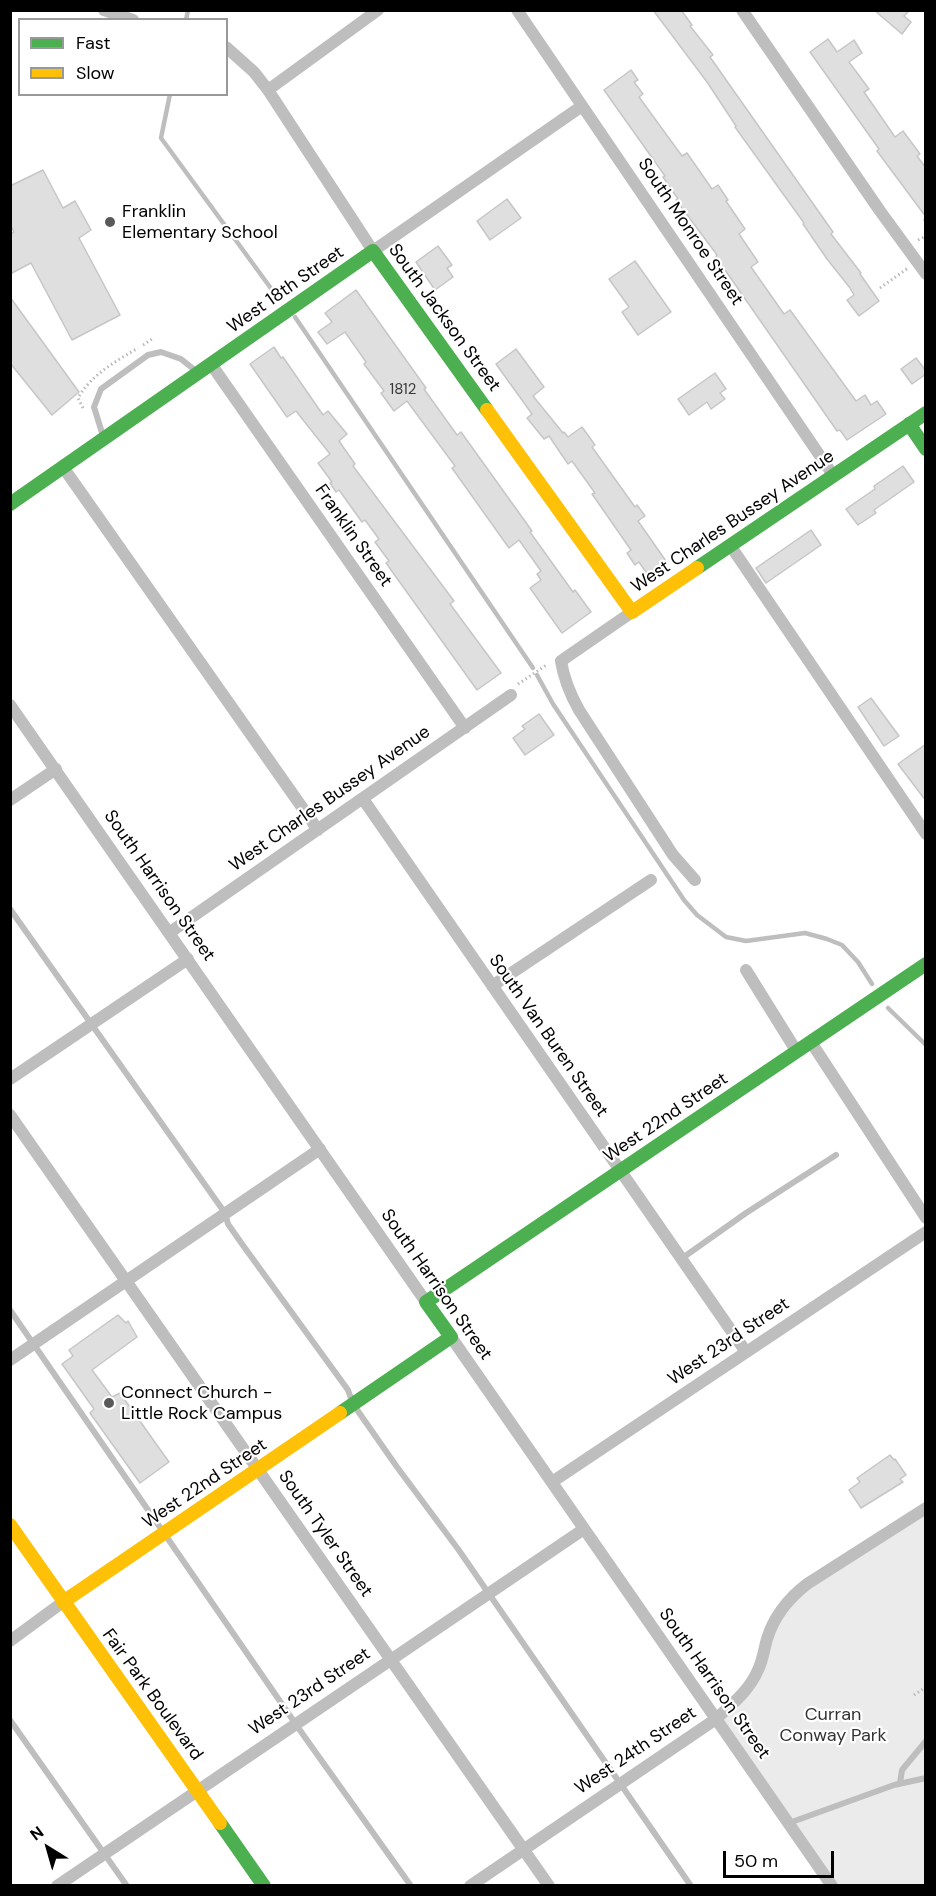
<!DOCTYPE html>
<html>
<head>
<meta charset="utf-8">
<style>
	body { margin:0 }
	#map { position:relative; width:936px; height:1896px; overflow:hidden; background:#fff; font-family:"DM Sans",sans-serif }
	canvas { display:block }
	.frame { position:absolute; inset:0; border:12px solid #000; pointer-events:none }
	.legend { position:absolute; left:18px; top:18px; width:210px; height:78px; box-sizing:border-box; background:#fff; border:2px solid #999; margin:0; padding:8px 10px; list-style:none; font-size:18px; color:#000 }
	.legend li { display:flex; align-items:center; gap:12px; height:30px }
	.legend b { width:30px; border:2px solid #999 }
	.north { position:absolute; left:18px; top:1818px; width:60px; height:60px; -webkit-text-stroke:4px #fff; paint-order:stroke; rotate:323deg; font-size:16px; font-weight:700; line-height:24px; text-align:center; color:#000 }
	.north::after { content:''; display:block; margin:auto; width:21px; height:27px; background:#000; clip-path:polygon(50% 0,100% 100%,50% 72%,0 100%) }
	.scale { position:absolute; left:723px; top:1851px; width:111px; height:27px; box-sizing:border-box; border:3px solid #000; border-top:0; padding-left:8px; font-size:18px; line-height:21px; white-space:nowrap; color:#000; -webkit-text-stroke:4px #fff; paint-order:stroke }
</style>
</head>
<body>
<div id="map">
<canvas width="936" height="1896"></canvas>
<div class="frame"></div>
<ul class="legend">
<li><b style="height:8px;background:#4caf50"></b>Fast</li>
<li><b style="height:8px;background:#ffc107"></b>Slow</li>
</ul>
<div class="north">N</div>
<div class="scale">50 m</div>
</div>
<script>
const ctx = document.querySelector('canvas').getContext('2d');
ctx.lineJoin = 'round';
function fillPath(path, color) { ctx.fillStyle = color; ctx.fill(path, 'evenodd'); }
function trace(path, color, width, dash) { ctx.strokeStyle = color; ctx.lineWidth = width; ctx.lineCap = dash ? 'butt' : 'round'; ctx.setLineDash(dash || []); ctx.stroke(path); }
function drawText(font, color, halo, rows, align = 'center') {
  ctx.font = font + ' "DM Sans",sans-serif'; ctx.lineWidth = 4.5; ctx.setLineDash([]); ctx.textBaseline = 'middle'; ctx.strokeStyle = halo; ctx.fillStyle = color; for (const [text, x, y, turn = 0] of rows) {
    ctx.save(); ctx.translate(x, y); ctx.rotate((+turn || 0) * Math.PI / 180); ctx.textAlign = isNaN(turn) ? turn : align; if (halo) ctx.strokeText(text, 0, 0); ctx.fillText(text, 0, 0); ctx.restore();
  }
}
const green = new Path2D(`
	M 925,1508 L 925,1885 L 832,1885 L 716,1719 L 744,1693 L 786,1604 Z`);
const stream = new Path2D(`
	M 186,20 L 188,10
	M 170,94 L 161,138 L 278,298
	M 295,317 L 533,668
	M 537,675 L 553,704 L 684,900 L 697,915 L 726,937 L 746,941 L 805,933 L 827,939 L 842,945 L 858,962 L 872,984
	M 888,1008 L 926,1045`);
const building = new Path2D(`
	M 653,10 L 681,10 L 692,25 L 690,26 L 713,55 L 710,57 L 833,232 L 831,234 L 861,273 L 860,274 L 879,301 L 859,316 L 847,300 L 854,295 L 850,288 L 827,259 L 803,224 L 804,223 L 735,127 L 736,126 L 707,82 Z
	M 874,10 L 910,10 L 904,16 L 911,22 L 902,34 Z
	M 828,39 L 837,52 L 854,40 L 862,53 L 849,62 L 869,89 L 864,92 L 895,137 L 903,131 L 920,154 L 917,156 L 926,168 L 926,217 L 877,151 L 879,149 L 810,52 Z
	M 631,70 L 638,80 L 634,82 L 643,94 L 639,97 L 682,156 L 687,153 L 712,189 L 718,185 L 728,200 L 726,201 L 745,229 L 739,234 L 758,262 L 751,267 L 784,314 L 790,310 L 856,401 L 865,395 L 871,405 L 877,401 L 886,414 L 847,440 L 840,430 L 837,431 L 716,257 L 717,255 L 676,200 L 678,199 L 663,177 L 665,176 L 604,90 Z
	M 43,170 L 63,208 L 75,201 L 91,230 L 79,238 L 120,315 L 72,340 L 31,263 L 10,274 L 10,234 L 14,232 L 10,224 L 10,186 Z
	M 507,199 L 521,218 L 490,240 L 477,221 Z
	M 438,246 L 452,265 L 447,268 L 453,277 L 435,290 L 416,262 Z
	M 635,261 L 671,312 L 638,335 L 622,312 L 629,307 L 609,279 Z
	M 356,290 L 426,388 L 424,389 L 457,435 L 461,432 L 532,531 L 530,532 L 573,592 L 575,590 L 591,612 L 562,633 L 530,588 L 541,580 L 537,574 L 541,571 L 519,540 L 509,548 L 452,468 L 455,466 L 407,401 L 394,411 L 381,393 L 384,391 L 364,364 L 366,362 L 345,332 L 327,344 L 318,332 L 332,322 L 325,313 Z
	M 10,297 L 79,392 L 52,415 L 10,363 Z
	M 274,347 L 281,358 L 283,357 L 323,415 L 328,411 L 347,434 L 339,441 L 355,464 L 353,466 L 454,601 L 450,604 L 501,673 L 477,690 L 386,563 L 389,561 L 375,542 L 379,539 L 365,520 L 362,522 L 339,490 L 336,492 L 330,483 L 332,482 L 318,463 L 330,454 L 296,411 L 287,417 L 250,364 Z
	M 516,349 L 544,387 L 533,396 L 563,433 L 564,432 L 568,437 L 582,427 L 595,445 L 592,447 L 635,507 L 637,505 L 645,516 L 638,521 L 666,561 L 647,574 L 639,562 L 635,565 L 627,553 L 631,550 L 592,494 L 595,493 L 572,461 L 568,464 L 549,436 L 544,439 L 527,418 L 532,414 L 496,364 Z
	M 916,358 L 926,371 L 926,374 L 912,384 L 901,369 Z
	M 715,373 L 726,389 L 720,393 L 725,399 L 711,409 L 707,402 L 689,415 L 678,399 Z
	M 903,466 L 914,482 L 874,510 L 876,513 L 858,525 L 846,509 L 875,489 L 874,486 Z
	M 811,530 L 821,545 L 766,583 L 756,568 Z
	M 871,698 L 899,736 L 884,746 L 858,707 Z
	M 539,714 L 554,735 L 525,755 L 513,738 L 525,729 L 522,726 Z
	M 926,744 L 926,801 L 898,764 Z
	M 118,1315 L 126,1323 L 128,1321 L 137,1337 L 92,1370 L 112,1397 L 120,1393 L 169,1462 L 140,1483 L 90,1413 L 94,1409 L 62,1364 L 73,1356 L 69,1350 Z
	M 890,1455 L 894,1460 L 895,1459 L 906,1475 L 900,1479 L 903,1482 L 861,1508 L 849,1490 L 860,1482 L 857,1478 Z`);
const path = new Path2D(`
	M 924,219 L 926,221
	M 918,240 L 926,236
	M 880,288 L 908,268
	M 143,345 L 152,339
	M 83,408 L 78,398 C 91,375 116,361 138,348
	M 518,684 L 548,664
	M 914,1695 L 926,1687`);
const lane = new Path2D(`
	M 103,436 L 94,407 L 101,389 L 148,355 L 161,352 L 181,359 L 196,371
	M 10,909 L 225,1213 L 228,1224 L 242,1244 L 348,1390 L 353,1404 L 397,1467 L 458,1549 L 691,1886
	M 681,1259 L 746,1213 L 836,1155
	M 10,1310 L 304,1736 L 411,1886
	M 10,1720 L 127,1886
	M 900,1783 L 902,1770 L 926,1741
	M 789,1823 L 894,1785 L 926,1778`);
const street = new Path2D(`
	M 104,10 L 133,20
	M 517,10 L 833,475
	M 742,10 L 880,211 L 926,274
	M 226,47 L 254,72 L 268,90 L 373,251 L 582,106
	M 268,90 L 378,10
	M 211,364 L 465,728
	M 63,467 L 318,830
	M 730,545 L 926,834
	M 632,612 L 561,661 C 564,680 570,694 579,710 L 673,855 L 695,880
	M 10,705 L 426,1302
	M 363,799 L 746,1352
	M 10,800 L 56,769
	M 169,933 L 511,695
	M 746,970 L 797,1052
	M 492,986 L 651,880
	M 811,1042 L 926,1218
	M 10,1079 L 188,959
	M 10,1115 L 549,1886
	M 451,1337 L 832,1886
	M 10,1360 L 320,1149
	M 552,1482 L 926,1232
	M 10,1641 L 63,1602
	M 57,1886 L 584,1529
	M 470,1886 L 716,1719 C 732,1704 749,1691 758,1670 C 763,1660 764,1649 767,1639 C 774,1616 789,1598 807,1584 L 926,1508`);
const fast = new Path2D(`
	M 909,424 L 926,449
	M 10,504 L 373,251 L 487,410
	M 697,568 L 926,413
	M 340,1413 L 451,1337 L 426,1302 L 926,964
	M 220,1823 L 264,1886`);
const slow = new Path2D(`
	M 487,410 L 632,612 L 697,568
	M 10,1525 L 220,1823
	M 63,1602 L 340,1413`);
const markers = [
	[110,222,6,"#595959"],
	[109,1403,6,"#595959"]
];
const numberNames = [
	["1812",403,390]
];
const poiNames = [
	["Franklin",122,212],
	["Elementary School",122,233],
	["Connect Church -",121,1393],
	["Little Rock Campus",121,1414]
];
const streetNames = [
	["South Monroe Street",690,232,56],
	["West 18th Street",286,290,-35],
	["South Jackson Street",444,318,54],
	["West Charles Bussey Avenue",733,522,-34],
	["Franklin Street",353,536,55],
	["West Charles Bussey Avenue",330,799,-35],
	["South Harrison Street",159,886,55],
	["South Van Buren Street",548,1036,55],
	["West 22nd Street",666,1118,-34],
	["South Harrison Street",436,1285,55],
	["West 23rd Street",729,1342,-34],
	["West 22nd Street",205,1484,-34],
	["South Tyler Street",325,1534,55],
	["South Harrison Street",714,1684,55],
	["West 23rd Street",310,1692,-34],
	["Fair Park Boulevard",152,1695,54],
	["West 24th Street",636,1751,-34]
];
const parkNames = [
	["Curran",833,1715],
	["Conway Park",833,1736]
];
fillPath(green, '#ebebeb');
trace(stream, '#bebebe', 4.5);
fillPath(building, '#dfdfdf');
trace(building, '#c6c6c6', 1.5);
trace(path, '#b9b9b9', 3, [1.5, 3]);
trace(lane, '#bebebe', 6);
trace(street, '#bebebe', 12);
trace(fast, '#4caf50', 14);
trace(slow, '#ffc107', 14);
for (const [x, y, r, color] of markers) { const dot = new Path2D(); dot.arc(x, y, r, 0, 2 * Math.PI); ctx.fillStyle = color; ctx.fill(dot); trace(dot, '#fff', 2); }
drawText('15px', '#383838', null, numberNames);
drawText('18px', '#000', '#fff', poiNames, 'left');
drawText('18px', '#000', '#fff', streetNames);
drawText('18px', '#323232', '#fff', parkNames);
</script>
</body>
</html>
